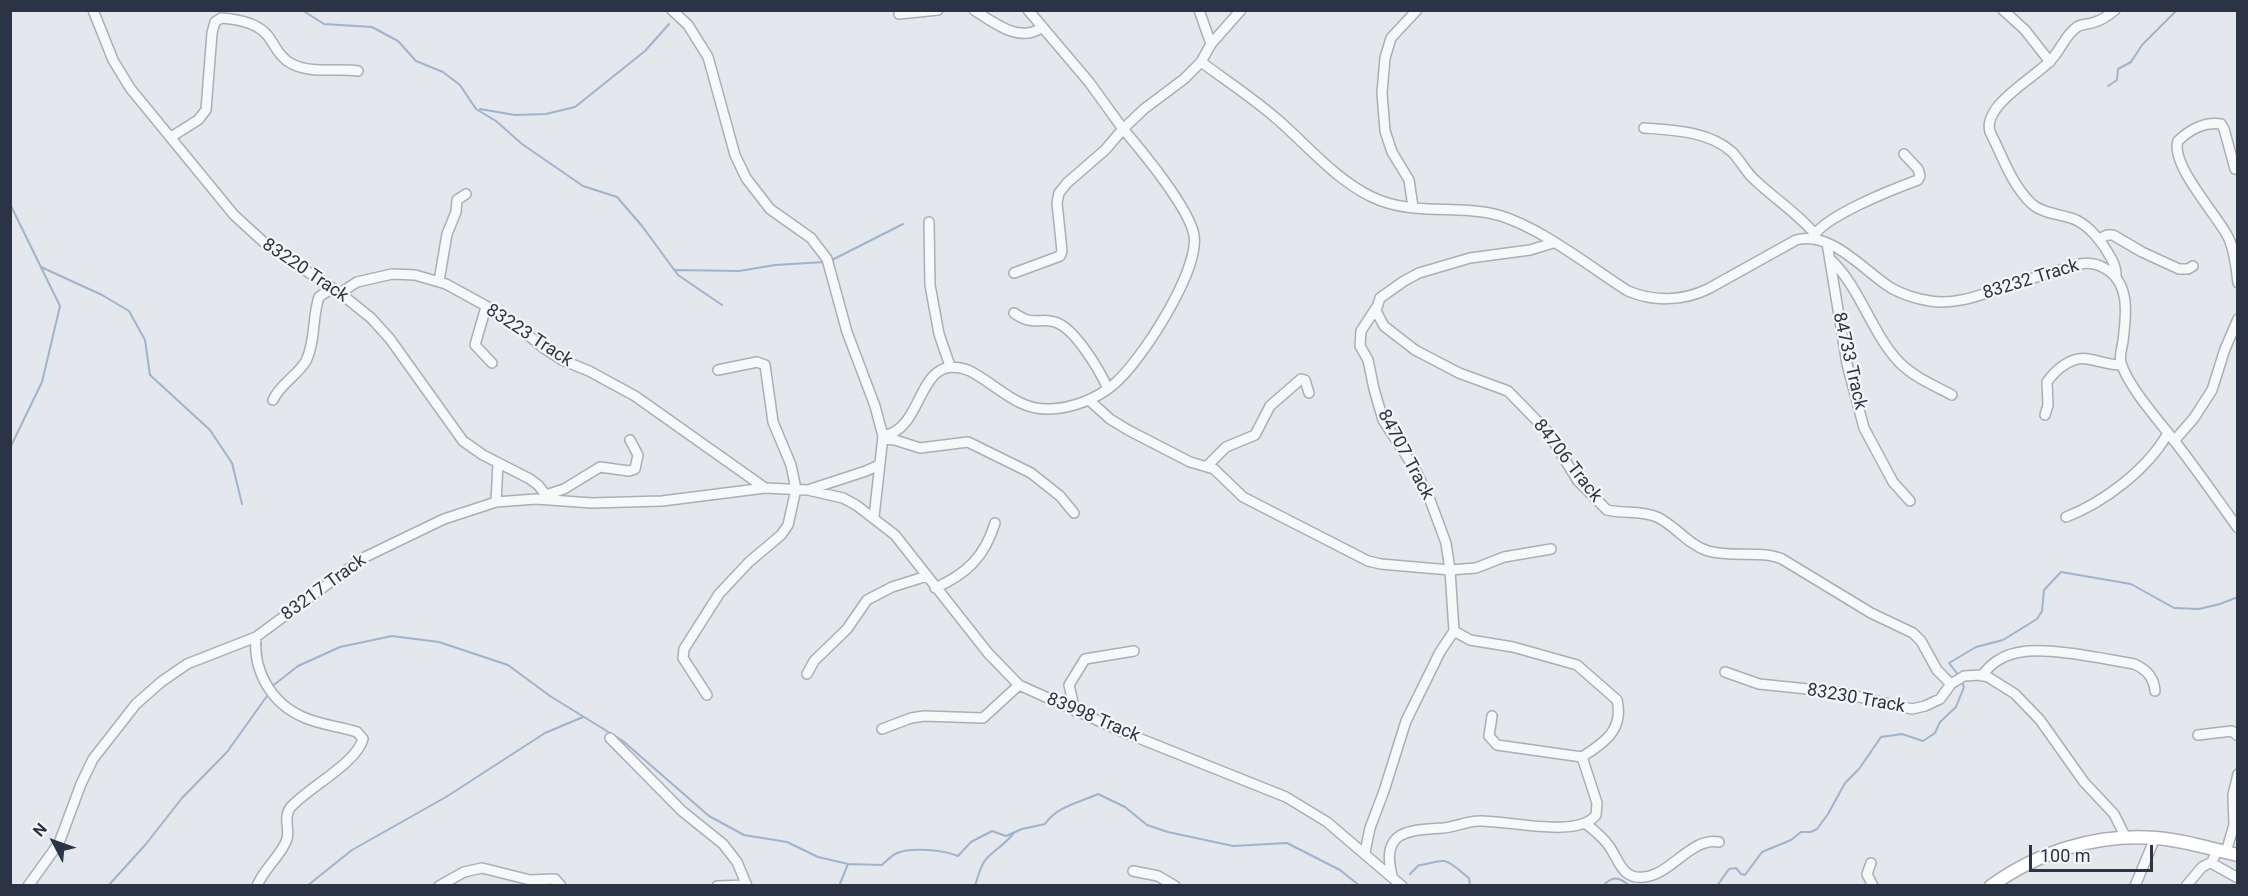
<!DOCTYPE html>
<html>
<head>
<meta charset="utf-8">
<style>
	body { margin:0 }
	#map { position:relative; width:2248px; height:896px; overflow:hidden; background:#e4e7ec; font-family:Roboto,sans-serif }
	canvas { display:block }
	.frame { position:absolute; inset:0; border:12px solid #2b3445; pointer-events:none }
	.north { position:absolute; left:24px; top:812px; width:60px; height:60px; -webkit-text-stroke:4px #f4f6f9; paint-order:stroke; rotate:311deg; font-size:16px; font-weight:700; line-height:24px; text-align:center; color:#2b3445 }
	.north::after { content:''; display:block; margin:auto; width:21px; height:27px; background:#2b3445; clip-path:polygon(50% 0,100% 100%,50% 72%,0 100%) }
	.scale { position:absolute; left:2029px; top:845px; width:124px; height:27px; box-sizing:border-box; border:3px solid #2b3445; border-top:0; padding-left:8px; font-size:18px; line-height:21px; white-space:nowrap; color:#2b3445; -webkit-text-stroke:4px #f4f6f9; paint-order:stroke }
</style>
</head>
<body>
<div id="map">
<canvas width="2248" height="896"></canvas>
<div class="frame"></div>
<div class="north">N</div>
<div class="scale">100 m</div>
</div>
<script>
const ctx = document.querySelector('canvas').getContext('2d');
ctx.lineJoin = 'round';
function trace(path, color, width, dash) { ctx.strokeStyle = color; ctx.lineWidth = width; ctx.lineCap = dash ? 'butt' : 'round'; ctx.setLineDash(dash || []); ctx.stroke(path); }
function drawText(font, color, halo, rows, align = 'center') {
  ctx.font = font + ' Roboto,sans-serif'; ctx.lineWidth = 4.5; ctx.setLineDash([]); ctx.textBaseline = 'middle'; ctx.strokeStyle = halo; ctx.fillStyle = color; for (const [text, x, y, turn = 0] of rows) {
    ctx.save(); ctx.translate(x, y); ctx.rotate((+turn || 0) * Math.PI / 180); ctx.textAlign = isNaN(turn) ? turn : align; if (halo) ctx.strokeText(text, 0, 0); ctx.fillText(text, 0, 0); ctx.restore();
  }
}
const stream = new Path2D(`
	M 302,10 L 324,24 L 372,27 L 398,41 L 416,61 L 443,72 L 460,85 L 476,109 L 496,121 L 522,144 L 583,186 L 617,197 L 642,226 L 678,275 L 722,305
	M 2108,86 L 2117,80 L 2118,69 L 2131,62 L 2142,45 L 2177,10
	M 480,109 L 515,115 L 546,114 L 575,107 L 645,51 L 669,24
	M 10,204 L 60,306 L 42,382 L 10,448
	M 830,261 L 903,224
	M 41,267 L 102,295 L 129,311 L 145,340 L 150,375 L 210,430 L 232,463 L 242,504
	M 675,270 L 739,271 L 775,265 L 825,262
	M 1959,676 L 1949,663 L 1976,647 L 2003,640 L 2037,619 L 2042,611 L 2044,590 L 2061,572 L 2131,584 L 2174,608 L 2199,609 L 2220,604 L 2238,597
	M 270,688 L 298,666 L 340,647 L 392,636 L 439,642 L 508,665 L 550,696 L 623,741 L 709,816 L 744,835 L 787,842 L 818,857 L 848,864
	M 1410,874 L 1419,865 C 1427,865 1436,860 1444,861 C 1452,862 1462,873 1469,878 L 1470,886
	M 108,886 L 146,844 L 182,798 L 227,752 L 267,696
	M 307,886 L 352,850 L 446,797 L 545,733 L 583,717
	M 839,886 L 848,864 L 882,865 C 886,861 891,856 897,853 C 911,847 944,850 958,856 L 971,842 L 992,831 L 1006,836 L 1022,829 L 1045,824 C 1057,806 1079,803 1098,794 L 1125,807 L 1147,825 L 1168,832 L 1233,846 L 1287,843 L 1340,870 L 1360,886
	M 975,886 C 978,877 980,865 987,858 C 996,849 1004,845 1013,834
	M 1603,886 C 1613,875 1619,877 1630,886
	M 1717,886 L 1729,869 L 1736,868 L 1741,874 L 1745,875 L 1762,852 L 1791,840 L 1801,832 L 1811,832 L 1817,829 L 1828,814 L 1845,783 L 1859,769 L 1881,737 L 1902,734 L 1923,741 L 1935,733 L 1940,722 L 1956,707 L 1964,687 L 1962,682`);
const street = new Path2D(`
	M 93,10 L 113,60 L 130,88 L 234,215 L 268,246 L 340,293 L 371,318 L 390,339 L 463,441 L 483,455 L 530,479 L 538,485 L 550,500
	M 672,10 L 688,25 L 708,57 L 735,155 L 746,178 L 770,209 L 811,238 L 827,259 L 847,332 L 875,406 L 883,436 L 874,517
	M 974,10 C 994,23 1019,43 1041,28
	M 1199,10 L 1211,44
	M 2003,10 L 2025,30 L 2050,62
	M 2115,10 C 2109,15 2102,20 2095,22 C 2089,25 2083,23 2077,27 C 2065,35 2061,50 2051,60 C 2036,77 1982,105 1990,132 C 2003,157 2011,184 2032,204 C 2042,213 2058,214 2071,218 C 2086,223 2096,235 2105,248 C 2111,258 2117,266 2116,278
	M 899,14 L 938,10
	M 1201,62 L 1211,44 L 1241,10
	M 1644,128 C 1673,130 1709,131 1732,152 C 1741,161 1746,173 1756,181 C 1775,199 1797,213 1814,233
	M 171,137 L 198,120 L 206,110 L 212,33 L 215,22 L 221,18 C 236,19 258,23 268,36 C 276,47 280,58 292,64 C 312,74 337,68 358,71
	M 2235,169 L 2224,129 L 2221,124 C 2205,121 2189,130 2178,141 C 2170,165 2218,216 2228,237 C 2235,251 2236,268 2238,283
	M 1413,207 L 1409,180 L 1392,152 L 1385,131 L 1382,93 L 1385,58 L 1391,38 L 1417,10
	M 929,222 L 930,285 L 939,334 L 950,366
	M 1813,238 C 1821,217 1896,188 1918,180 L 1920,176 L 1918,169 L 1904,154
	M 2099,239 L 2107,235 L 2113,235 L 2142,252 L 2179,269 L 2188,269 L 2193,266
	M 1553,243 L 1530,250 L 1470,258 L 1419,273 L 1404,281 L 1380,298 L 1376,311 L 1384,326 L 1415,350 L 1459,373 L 1508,391 L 1547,431 L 1578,481 L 1607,510 C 1624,514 1641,510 1657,517 C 1676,526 1687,544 1708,551 C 1732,558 1761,550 1782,559 L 1871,613 L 1913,633 L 1921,641 L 1937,670 L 1951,684
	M 1827,243 L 1847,364 L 1864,428 L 1893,482 L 1910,501
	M 1830,259 C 1861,288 1871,333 1900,363 C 1914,377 1935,386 1952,395
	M 1014,273 L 1060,256 L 1062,251 L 1057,203 L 1059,193 L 1067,183 L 1105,150 L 1123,129 L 1089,82 L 1028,10
	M 439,281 L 447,234 L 456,212 L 457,200 L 466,194
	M 340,293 L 357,282 L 392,274 L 415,275 L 446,284 L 506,317 L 545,349 L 562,360 L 589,371 L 635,396 L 765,488
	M 486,307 L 475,345 L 492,363
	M 1376,308 L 1361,331 L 1360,346 L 1368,360 L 1374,389 L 1383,420 L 1415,469 L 1430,500 L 1446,543 L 1450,570 L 1476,568 L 1504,557 L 1551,549
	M 1014,313 C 1034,327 1038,317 1055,322 C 1075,328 1100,371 1108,389
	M 273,400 C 280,384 297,376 306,361 C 316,340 312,317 319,297 L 332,288
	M 1089,400 L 1110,419 L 1128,430 L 1190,462 L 1214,469 L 1243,497 L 1368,561 L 1381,564 L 1450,570 L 1454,631 L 1440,652 L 1406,721 L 1384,791 L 1370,828 L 1365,852
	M 2045,415 L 2048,405 L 2047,382 C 2056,369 2072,356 2088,359 C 2100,361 2109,365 2122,365
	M 883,436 C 927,429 915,349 970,371 C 997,385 1018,411 1050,409 C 1073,408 1096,399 1113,385 C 1141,362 1200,270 1194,235 C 1189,208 1142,151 1123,129 L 1144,109 L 1184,79 L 1201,62 C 1227,81 1253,98 1277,119 C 1307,145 1336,180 1372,197 C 1409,215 1451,206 1489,213 C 1533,221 1590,267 1628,291 C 1654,302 1683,301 1708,289 L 1796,240 C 1831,230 1864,271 1891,288 C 1902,294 1917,299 1930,301 C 1959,306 1987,292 2014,284 C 2036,277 2058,271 2080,264 C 2090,262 2098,264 2106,269 C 2131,284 2126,317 2123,341 C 2122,348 2119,356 2121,363 C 2129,388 2160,422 2176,443 C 2197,470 2217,499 2238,528
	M 883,439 L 895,440 L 920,448 L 968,442 L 1031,473 L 1060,496 L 1074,513
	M 2174,441 L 2194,418 L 2212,390 L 2225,349 L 2238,319
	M 1207,466 L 1226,447 L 1255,435 L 1270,406 L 1301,379 L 1305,380 L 1309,393
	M 811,489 L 866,471 L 879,465
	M 546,495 L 564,489 L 600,467 L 629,471 L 635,469 L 638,455 L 630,440
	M 496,502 L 498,463
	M 2066,517 C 2103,503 2148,469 2168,433
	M 935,588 C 967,574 985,556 995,523
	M 1454,631 L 1470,640 L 1513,647 L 1577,665 L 1617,700 C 1624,730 1604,743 1582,757
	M 256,637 C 253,671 271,703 303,717 C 320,725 339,726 357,732 L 363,739 C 356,764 307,788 290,808 C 283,818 290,829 287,839 C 282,855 264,868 257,886
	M 1725,672 L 1759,684 L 1837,692 L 1912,709 L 1925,706 L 1940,699 L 1951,684 L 1964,676 L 1980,675 L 1988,677 L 2015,694 L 2040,720 L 2084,782 L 2114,814 L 2126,838
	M 807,674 L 814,661 L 847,629 L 867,600 L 892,587 L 927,576
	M 1982,676 C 1991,662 2006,654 2021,652 C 2048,647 2105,659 2134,664 C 2146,669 2154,677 2155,691
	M 707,695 L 683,658 L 684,649 L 719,594 L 749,562 L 781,535 L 788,525 L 796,489 L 791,465 L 773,422 L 765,365 L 757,362 L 718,370
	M 1075,711 L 1069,685 L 1085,659 L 1134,651
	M 882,729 L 911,718 L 924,716 L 983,718 L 1019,685
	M 2198,735 L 2232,731 L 2238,736
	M 610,738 L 682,811 L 723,844 L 737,862 L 747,886
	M 1585,823 C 1594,830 1602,836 1609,846 C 1619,860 1622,880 1644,877 C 1672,874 1691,837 1719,842
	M 2217,850 L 2212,862 L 2213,864 L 2238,878
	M 2226,852 L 2234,825 L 2233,795 L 2238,774
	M 1871,863 L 1867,874 L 1873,886
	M 1133,871 L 1158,876 L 1175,886
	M 1392,875 C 1380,830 1410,830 1443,828 C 1455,827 1467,821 1479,821 C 1507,820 1578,839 1596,815 L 1597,803 L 1582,757 L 1497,745 L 1489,736 L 1492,716
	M 28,886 L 59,843 L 81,784 L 93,759 L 136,704 L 161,682 L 187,664 L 256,637 L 363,558 L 444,519 L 496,502 L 536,499 L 592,503 L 662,501 L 765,488 L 808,490 L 843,498 L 856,505 L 895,535 L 988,653 L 1019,685 L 1121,731 L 1286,797 L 1327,822 L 1402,886
	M 439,886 L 464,872 L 482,868 L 530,880 L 555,879 L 561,886
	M 717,886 L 746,885
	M 2135,886 L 2155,838
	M 2186,886 L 2202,867 L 2212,862`);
const secondary = new Path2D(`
	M 1991,886 C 2038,852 2097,833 2156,838 C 2184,840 2211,849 2238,855`);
const streetNames = [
	["83220 Track",305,271,34],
	["83232 Track",2031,280,-17],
	["83223 Track",529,336,33],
	["84733 Track",1849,361,77],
	["84707 Track",1405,455,62],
	["84706 Track",1567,461,52],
	["83217 Track",324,588,-36],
	["83230 Track",1856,699,10],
	["83998 Track",1093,718,23]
];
trace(stream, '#9fb4cc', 2);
trace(street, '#a9aeb7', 12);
trace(secondary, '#a9aeb7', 15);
trace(street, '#f7f8fa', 9);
trace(secondary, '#fff', 12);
drawText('18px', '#2b3445', '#f4f6f9', streetNames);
</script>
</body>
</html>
